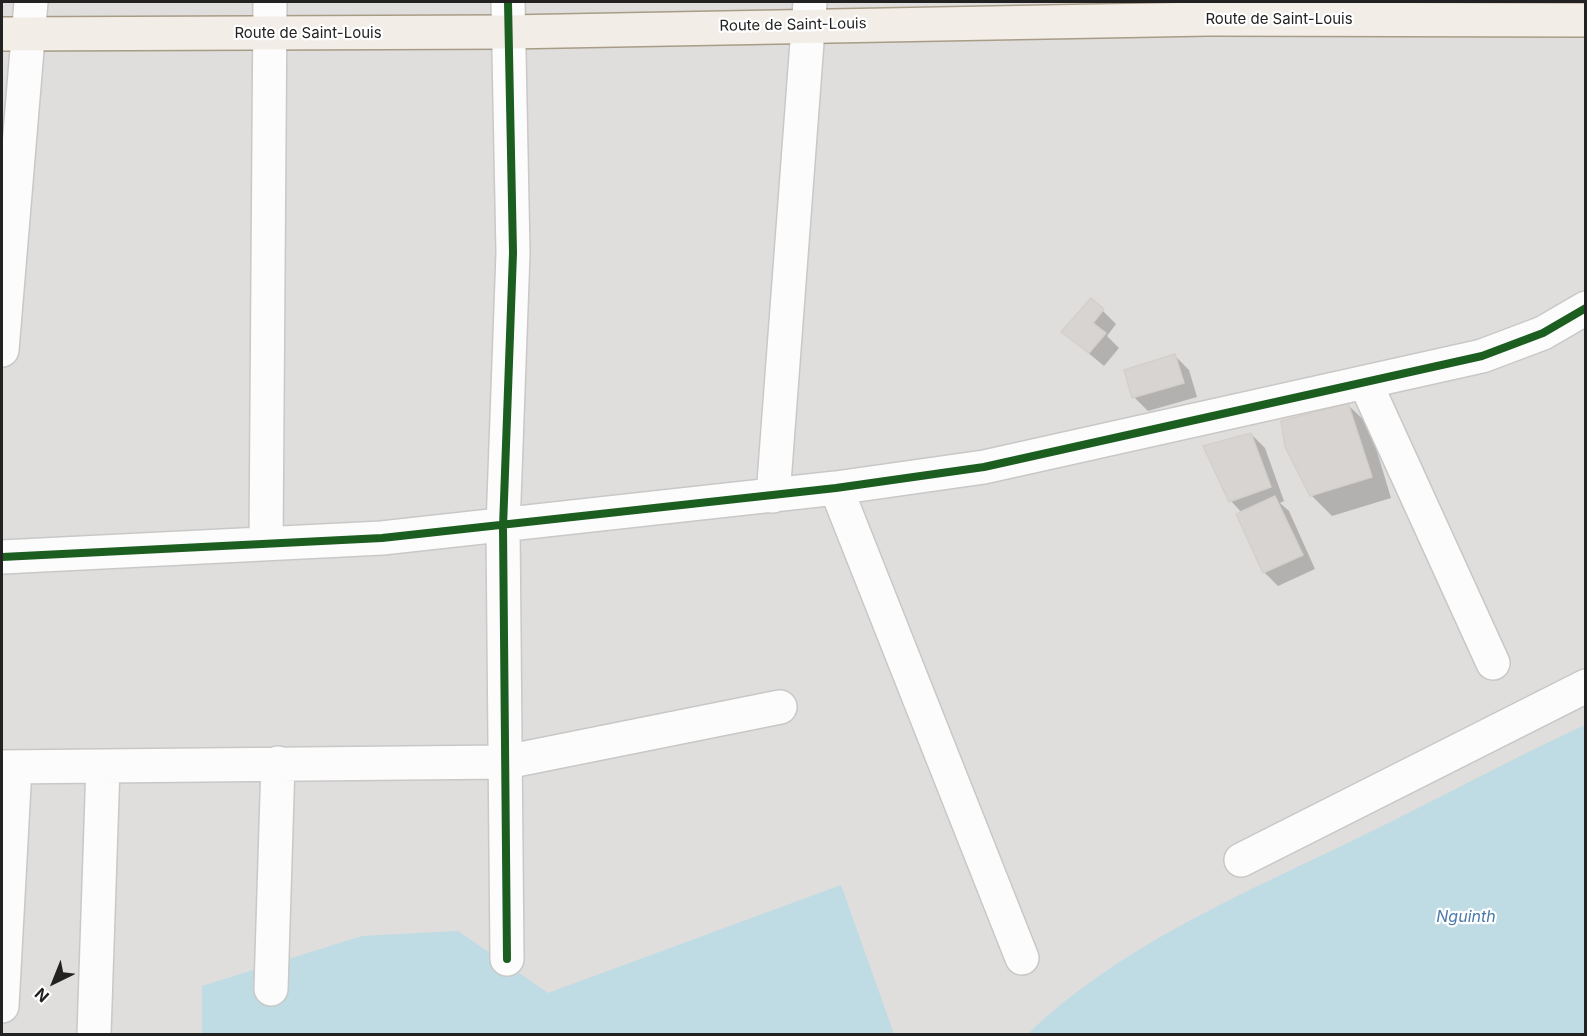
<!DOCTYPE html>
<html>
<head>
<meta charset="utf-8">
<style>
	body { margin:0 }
	#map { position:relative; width:1587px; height:1036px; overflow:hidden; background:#f0eeeb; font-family:Inter,sans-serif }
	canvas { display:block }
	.frame { position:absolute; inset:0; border:3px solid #222; pointer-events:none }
	.north { position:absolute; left:24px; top:952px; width:60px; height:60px; -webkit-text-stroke:4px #fff; paint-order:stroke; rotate:223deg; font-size:16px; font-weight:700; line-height:24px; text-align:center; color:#222 }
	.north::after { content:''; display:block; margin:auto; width:21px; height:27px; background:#222; clip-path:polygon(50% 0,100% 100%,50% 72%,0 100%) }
</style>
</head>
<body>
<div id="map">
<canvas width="1587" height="1036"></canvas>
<div class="frame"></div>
<div class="north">N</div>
</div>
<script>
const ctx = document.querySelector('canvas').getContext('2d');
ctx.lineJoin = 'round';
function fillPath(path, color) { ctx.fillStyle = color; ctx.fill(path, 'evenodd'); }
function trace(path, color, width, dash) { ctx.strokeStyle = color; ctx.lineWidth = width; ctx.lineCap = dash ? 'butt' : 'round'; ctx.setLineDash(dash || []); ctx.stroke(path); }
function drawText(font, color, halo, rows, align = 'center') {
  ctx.font = font + ' Inter,sans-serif'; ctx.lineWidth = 4.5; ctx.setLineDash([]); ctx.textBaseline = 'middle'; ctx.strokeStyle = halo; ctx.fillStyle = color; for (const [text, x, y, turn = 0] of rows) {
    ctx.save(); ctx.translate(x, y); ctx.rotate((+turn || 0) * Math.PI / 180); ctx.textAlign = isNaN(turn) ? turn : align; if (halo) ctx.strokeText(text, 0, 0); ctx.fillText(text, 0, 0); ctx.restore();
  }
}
const residential = new Path2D(`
	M 2,2 L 1585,2 L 1585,1034 L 2,1034 Z`);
const water = new Path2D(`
	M 1585,725 L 1585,1034 L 1028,1034 C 1122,943 1250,891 1366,834 C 1440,798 1511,759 1585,725 Z
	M 841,885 L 894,1034 L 202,1034 L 202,986 L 362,936 L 458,931 L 548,993 Z`);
const shadow = new Path2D(`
	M 1102,310 L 1116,324 L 1107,336 L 1119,348 L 1104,366 L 1063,332 Z
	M 1175,356 L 1189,370 L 1197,397 L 1148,411 L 1134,397 Z
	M 1348,405 L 1369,425 L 1391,498 L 1332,516 L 1311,495 Z
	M 1251,434 L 1265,448 L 1284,501 L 1280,503 L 1289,511 L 1315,569 L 1278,586 L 1264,572 L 1242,513 L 1231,501 L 1205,447 Z`);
const building = new Path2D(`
	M 1091,298 L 1104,309 L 1093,323 L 1106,333 L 1089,353 L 1061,332 Z
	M 1175,354 L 1184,383 L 1132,398 L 1124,370 Z
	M 1348,403 L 1372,477 L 1310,496 L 1285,447 L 1281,421 Z
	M 1251,433 L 1271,487 L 1229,502 L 1203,446 Z
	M 1275,496 L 1303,555 L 1263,573 L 1236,514 Z`);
const minor = new Path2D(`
	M 2,350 L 31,2
	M 1365,382 L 1493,663
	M 836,488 L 1022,958
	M 773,496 L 810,2
	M 266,543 L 270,2
	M 2,557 L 382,538 L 836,488 L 984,467 L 1482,356 L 1543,333 L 1586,308
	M 2,767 L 506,762 L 780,707
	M 1241,860 L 1586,686
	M 507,959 L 503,527 L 513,253 L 508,2
	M 271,989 L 278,763
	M 2,1006 L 15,767
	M 94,1034 L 103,766`);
const major = new Path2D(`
	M 2,34 L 508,32 L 1208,19 L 1586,20`);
const cycleway = new Path2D(`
	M 2,557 L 382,538 L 836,488 L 984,467 L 1482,356 L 1543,333 L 1586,308
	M 507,959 L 503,527 L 513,253 L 508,2`);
const streetNames = [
	["Route de Saint-Louis",1279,19],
	["Route de Saint-Louis",793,25,-1],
	["Route de Saint-Louis",308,33]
];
const waterNames = [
	["Nguinth",1466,917]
];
fillPath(residential, '#dfdedc');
fillPath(water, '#bfdbe3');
fillPath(shadow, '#0003');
fillPath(building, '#d7d4d2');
trace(building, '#d3d0cc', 1.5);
trace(minor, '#c9c8c7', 36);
trace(major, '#a79c86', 36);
trace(minor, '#fdfcfc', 33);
trace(major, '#f3ede7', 33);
trace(cycleway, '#1b5e20', 8);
drawText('15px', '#222', '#fff', streetNames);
drawText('italic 16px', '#4a7aab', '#fff', waterNames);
</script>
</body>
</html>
